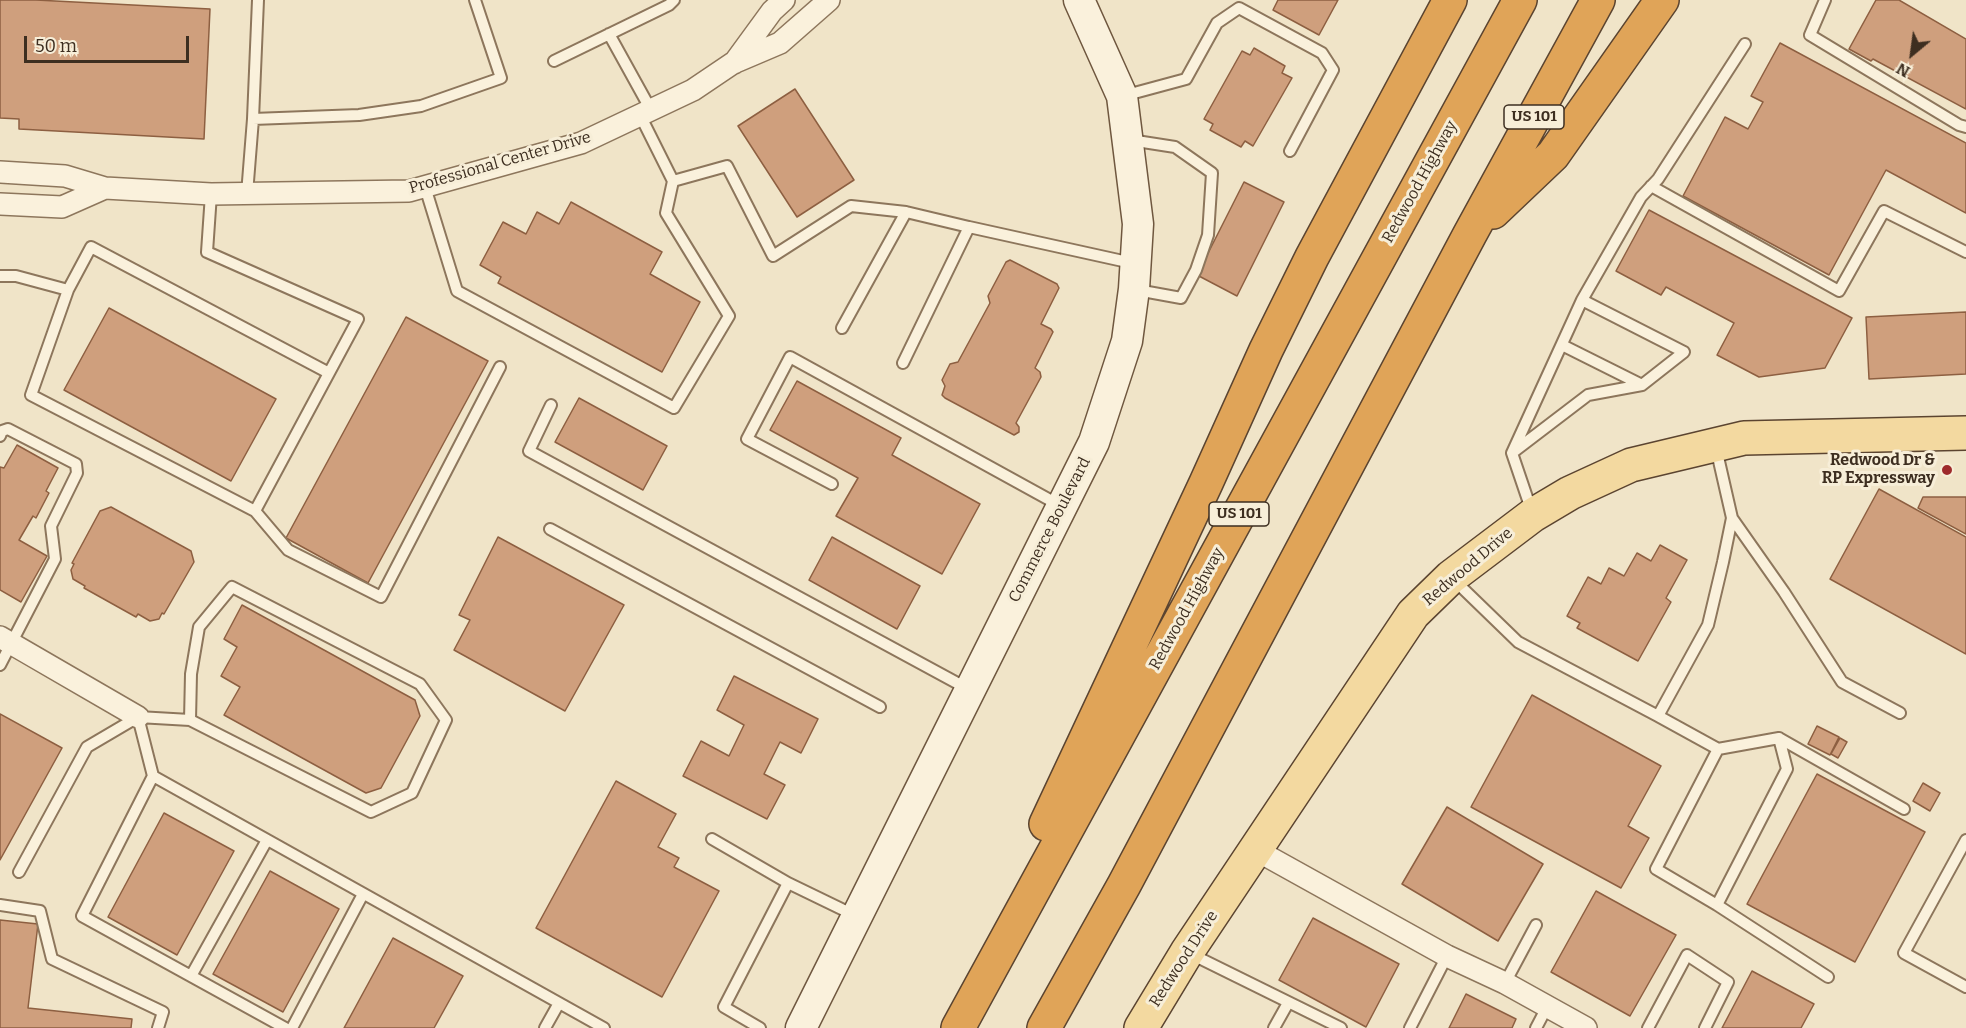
<!DOCTYPE html>
<html>
<head>
<meta charset="utf-8">
<style>
	body { margin:0 }
	#map { position:relative; width:1966px; height:1028px; overflow:hidden; background:#f0e4c8; font-family:Bitter,serif }
	canvas { display:block }
	.north { position:absolute; left:1882px; top:24px; width:60px; height:60px; -webkit-text-stroke:4px #f7eed8; paint-order:stroke; rotate:209deg; font-size:16px; font-weight:700; line-height:24px; text-align:center; color:#3d2e20 }
	.north::after { content:''; display:block; margin:auto; width:21px; height:27px; background:#3d2e20; clip-path:polygon(50% 0,100% 100%,50% 72%,0 100%) }
	.scale { position:absolute; left:24px; top:36px; width:165px; height:27px; box-sizing:border-box; border:3px solid #3d2e20; border-top:0; padding-left:8px; font-size:18px; line-height:21px; white-space:nowrap; color:#3d2e20; -webkit-text-stroke:4px #f7eed8; paint-order:stroke }
</style>
</head>
<body>
<div id="map">
<canvas width="1966" height="1028"></canvas>
<div class="north">N</div>
<div class="scale">50 m</div>
</div>
<script>
const ctx = document.querySelector('canvas').getContext('2d');
ctx.lineJoin = 'round';
function fillPath(path, color) { ctx.fillStyle = color; ctx.fill(path, 'evenodd'); }
function trace(path, color, width, dash) { ctx.strokeStyle = color; ctx.lineWidth = width; ctx.lineCap = dash ? 'butt' : 'round'; ctx.setLineDash(dash || []); ctx.stroke(path); }
function drawText(font, color, halo, rows, align = 'center') {
  ctx.font = font + ' Bitter,serif'; ctx.lineWidth = 6; ctx.setLineDash([]); ctx.textBaseline = 'middle'; ctx.strokeStyle = halo; ctx.fillStyle = color; for (const [text, x, y, turn = 0] of rows) {
    ctx.save(); ctx.translate(x, y); ctx.rotate((+turn || 0) * Math.PI / 180); ctx.textAlign = isNaN(turn) ? turn : align; if (halo) ctx.strokeText(text, 0, 0); ctx.fillText(text, 0, 0); ctx.restore();
  }
}
const building = new Path2D(`
	M 0,0 L 36,0 L 210,9 L 204,139 L 19,129 L 19,119 L 0,118 Z
	M 1278,0 L 1338,0 L 1319,35 L 1273,10 Z
	M 1876,0 L 1899,0 L 1966,39 L 1966,109 L 1873,59 L 1871,61 L 1849,49 Z
	M 1780,43 L 1966,143 L 1966,213 L 1886,170 L 1829,275 L 1683,196 L 1725,117 L 1748,129 L 1763,102 L 1751,96 Z
	M 1254,48 L 1285,66 L 1282,73 L 1292,78 L 1253,146 L 1245,141 L 1241,147 L 1210,130 L 1213,124 L 1204,119 L 1242,51 L 1250,55 Z
	M 795,89 L 854,180 L 797,217 L 738,126 Z
	M 1244,182 L 1284,202 L 1237,296 L 1197,275 Z
	M 571,202 L 662,252 L 650,274 L 700,302 L 662,372 L 498,283 L 501,277 L 480,265 L 503,222 L 526,234 L 537,212 L 559,224 Z
	M 1649,210 L 1852,318 L 1825,368 L 1759,377 L 1717,355 L 1734,323 L 1666,287 L 1661,295 L 1616,271 Z
	M 1010,260 L 1057,284 L 1059,288 L 1041,324 L 1051,329 L 1053,332 L 1035,368 L 1040,372 L 1041,377 L 1016,423 L 1019,427 L 1019,432 L 1014,435 L 945,398 L 942,395 L 945,386 L 942,380 L 950,364 L 958,362 L 990,303 L 988,296 L 1006,262 Z
	M 109,308 L 276,399 L 231,481 L 64,390 Z
	M 1966,312 L 1966,374 L 1869,379 L 1866,317 Z
	M 406,317 L 488,361 L 368,583 L 286,538 Z
	M 797,381 L 901,438 L 892,455 L 980,504 L 942,574 L 836,516 L 858,478 L 770,430 Z
	M 579,398 L 667,446 L 643,490 L 555,442 Z
	M 17,445 L 58,468 L 46,491 L 49,493 L 36,518 L 33,516 L 19,540 L 47,556 L 21,602 L 0,590 L 0,467 L 4,468 Z
	M 1879,489 L 1966,537 L 1966,654 L 1830,579 Z
	M 1923,497 L 1966,497 L 1966,534 L 1918,508 Z
	M 111,507 L 191,551 L 194,562 L 164,614 L 162,613 L 159,619 L 150,621 L 138,614 L 136,617 L 84,588 L 85,586 L 73,579 L 71,570 L 74,564 L 72,563 L 100,511 Z
	M 498,537 L 624,605 L 565,711 L 454,650 L 470,620 L 459,615 Z
	M 832,537 L 920,586 L 897,629 L 809,580 Z
	M 1660,545 L 1687,560 L 1666,598 L 1671,602 L 1638,661 L 1577,628 L 1580,623 L 1567,616 L 1588,577 L 1601,584 L 1609,568 L 1624,576 L 1637,553 L 1651,561 Z
	M 242,605 L 415,700 L 420,716 L 381,788 L 366,793 L 224,715 L 240,687 L 221,676 L 237,647 L 224,639 Z
	M 734,676 L 818,719 L 801,753 L 780,742 L 764,774 L 785,785 L 767,819 L 683,776 L 701,741 L 729,756 L 744,725 L 717,710 Z
	M 1532,695 L 1661,766 L 1628,826 L 1649,838 L 1621,888 L 1471,807 Z
	M 0,714 L 62,748 L 0,860 Z
	M 1817,726 L 1839,737 L 1830,755 L 1808,744 Z
	M 1840,738 L 1847,742 L 1838,758 L 1831,754 Z
	M 1817,774 L 1925,832 L 1855,962 L 1747,904 Z
	M 616,781 L 676,814 L 658,847 L 679,858 L 674,867 L 719,891 L 662,997 L 536,928 Z
	M 1923,783 L 1940,793 L 1930,811 L 1913,801 Z
	M 1447,807 L 1543,864 L 1498,941 L 1402,884 Z
	M 164,813 L 234,851 L 177,955 L 108,917 Z
	M 270,871 L 339,909 L 283,1012 L 213,974 Z
	M 1596,891 L 1676,935 L 1630,1016 L 1551,972 Z
	M 1313,918 L 1399,964 L 1366,1027 L 1279,980 Z
	M 0,920 L 38,924 L 28,1008 L 132,1019 L 131,1028 L 0,1028 Z
	M 393,938 L 463,976 L 434,1028 L 344,1028 Z
	M 1752,971 L 1814,1004 L 1801,1028 L 1722,1028 Z
	M 1466,994 L 1516,1019 L 1512,1028 L 1449,1028 Z`);
const lane = new Path2D(`
	M 258,0 L 253,119 L 359,115 L 421,106 L 501,78 L 475,0
	M 1825,0 L 1810,35 L 1959,125 L 1966,127
	M 609,34 L 651,110
	M 554,61 L 669,5 L 674,0
	M 1123,96 L 1186,79 L 1217,23 L 1239,8 L 1322,53 L 1333,70 L 1290,151
	M 640,115 L 673,181 L 727,166 L 773,256 L 851,206 L 906,212
	M 1130,140 L 1175,147 L 1212,173 L 1208,235 L 1196,270 L 1181,298 L 1137,290
	M 1651,186 L 1839,291 L 1884,211 L 1966,252
	M 425,187 L 457,291 L 674,408 L 729,316 L 666,213 L 673,181
	M 211,194 L 207,252 L 358,319 L 255,511 L 31,395 L 68,290 L 91,247 L 329,373
	M 247,194 L 253,119
	M 0,276 L 16,276 L 68,290
	M 1582,300 L 1641,197 L 1658,179 L 1745,44
	M 842,328 L 906,212 L 969,227
	M 1562,345 L 1642,385
	M 903,363 L 969,227 L 1132,263
	M 551,405 L 529,451 L 970,690
	M 0,436 L 2,431 L 8,429 L 76,464 L 77,473 L 51,526 L 55,559 L 0,665
	M 1512,453 L 1588,395 L 1642,385 L 1684,352 L 1582,300 L 1512,453 L 1532,512
	M 832,484 L 747,439 L 790,357 L 1059,505
	M 255,511 L 288,550 L 381,597 L 500,367
	M 1732,518 L 1784,592 L 1842,682 L 1900,713
	M 550,529 L 880,707
	M 1453,579 L 1518,642 L 1658,716 L 1708,625 L 1723,562 L 1732,518 L 1716,448
	M 1658,716 L 1718,749 L 1656,869 L 1717,905 L 1787,769 L 1779,738 L 1718,749
	M 138,717 L 153,776
	M 1779,738 L 1904,809
	M 712,839 L 788,883
	M 1966,840 L 1904,953 L 1966,987
	M 19,872 L 87,747 L 138,717 L 190,720 L 371,812 L 412,793 L 446,720 L 420,684 L 232,587 L 199,627 L 191,674 L 190,720
	M 0,905 L 40,911 L 52,959 L 163,1012 L 158,1028
	M 1717,905 L 1828,977
	M 1191,954 L 1341,1028
	M 191,976 L 267,840
	M 1505,983 L 1536,925
	M 285,1028 L 82,916 L 153,776 L 604,1028
	M 292,1028 L 363,894
	M 545,1028 L 559,1003
	M 760,1028 L 724,1007 L 788,883 L 854,915
	M 1274,1028 L 1288,1003
	M 1410,1028 L 1447,956
	M 1536,1028 L 1547,1007
	M 1648,1028 L 1687,955 L 1728,982 L 1705,1028`);
const street = new Path2D(`
	M 734,63 L 772,11 L 784,0
	M 0,172 L 65,176 L 105,188 L 211,194 L 409,191 L 581,143 L 693,90 L 733,63 L 780,43 L 829,0
	M 0,204 L 62,207 L 105,188
	M 0,637 L 138,717
	M 1256,850 L 1447,956 L 1505,983 L 1586,1028`);
const secondary = new Path2D(`
	M 801,1028 L 1094,442 L 1127,341 L 1134,289 L 1138,224 L 1122,96 L 1079,0`);
const primary = new Path2D(`
	M 1141,1028 L 1187,952 L 1413,614 L 1451,577 L 1533,515 L 1570,493 L 1631,465 L 1744,438 L 1966,433`);
const highway = new Path2D(`
	M 1493,212 L 1553,155 L 1662,0
	M 1046,824 L 1206,483 L 1266,350 L 1312,257 L 1450,0
	M 958,1028 L 1520,0
	M 1044,1028 L 1124,885 L 1470,234 L 1598,0`);
const markers = [
	[1947,470,6,"#9e2a2b"]
];
const shields = [
	[1534,117,60],
	[1239,514,60]
];
const shieldNames = [
	["US 101",1534,117],
	["US 101",1239,514]
];
const streetNames = [
	["Professional Center Drive",500,163,-16],
	["Redwood Highway",1420,182,-61],
	["Commerce Boulevard",1050,530,-63],
	["Redwood Drive",1468,567,-40],
	["Redwood Highway",1187,609,-61],
	["Redwood Drive",1184,959,-57]
];
const poiNames = [
	["Redwood Dr &",1935,461],
	["RP Expressway",1935,479]
];
fillPath(building, '#cf9f7d');
trace(building, '#8d5f41', 1.5);
trace(lane, '#8d765c', 14);
trace(street, '#8d765c', 24);
trace(secondary, '#6f573f', 33);
trace(primary, '#5b4430', 36);
trace(highway, '#5b4430', 36);
trace(lane, '#faf1dc', 10);
trace(street, '#faf1dc', 21);
trace(secondary, '#faf1dc', 30);
trace(primary, '#f3d9a0', 33);
trace(highway, '#e0a458', 33);
for (const [x, y, r, color] of markers) { const dot = new Path2D(); dot.arc(x, y, r, 0, 2 * Math.PI); ctx.fillStyle = color; ctx.fill(dot); trace(dot, '#f7eed8', 2); }
for (const [x, y, w] of shields) { const box = new Path2D(); box.roundRect(x - w / 2, y - 12, w, 24, 4.5); ctx.fillStyle = '#f7eed8'; ctx.fill(box); trace(box, '#3d2e20', 1.5); }
drawText('bold 15px', '#3d2e20', null, shieldNames);
drawText('16px', '#3d2e20', '#f7eed8', streetNames);
drawText('bold 16px', '#3d2e20', '#f7eed8', poiNames, 'right');
</script>
</body>
</html>
